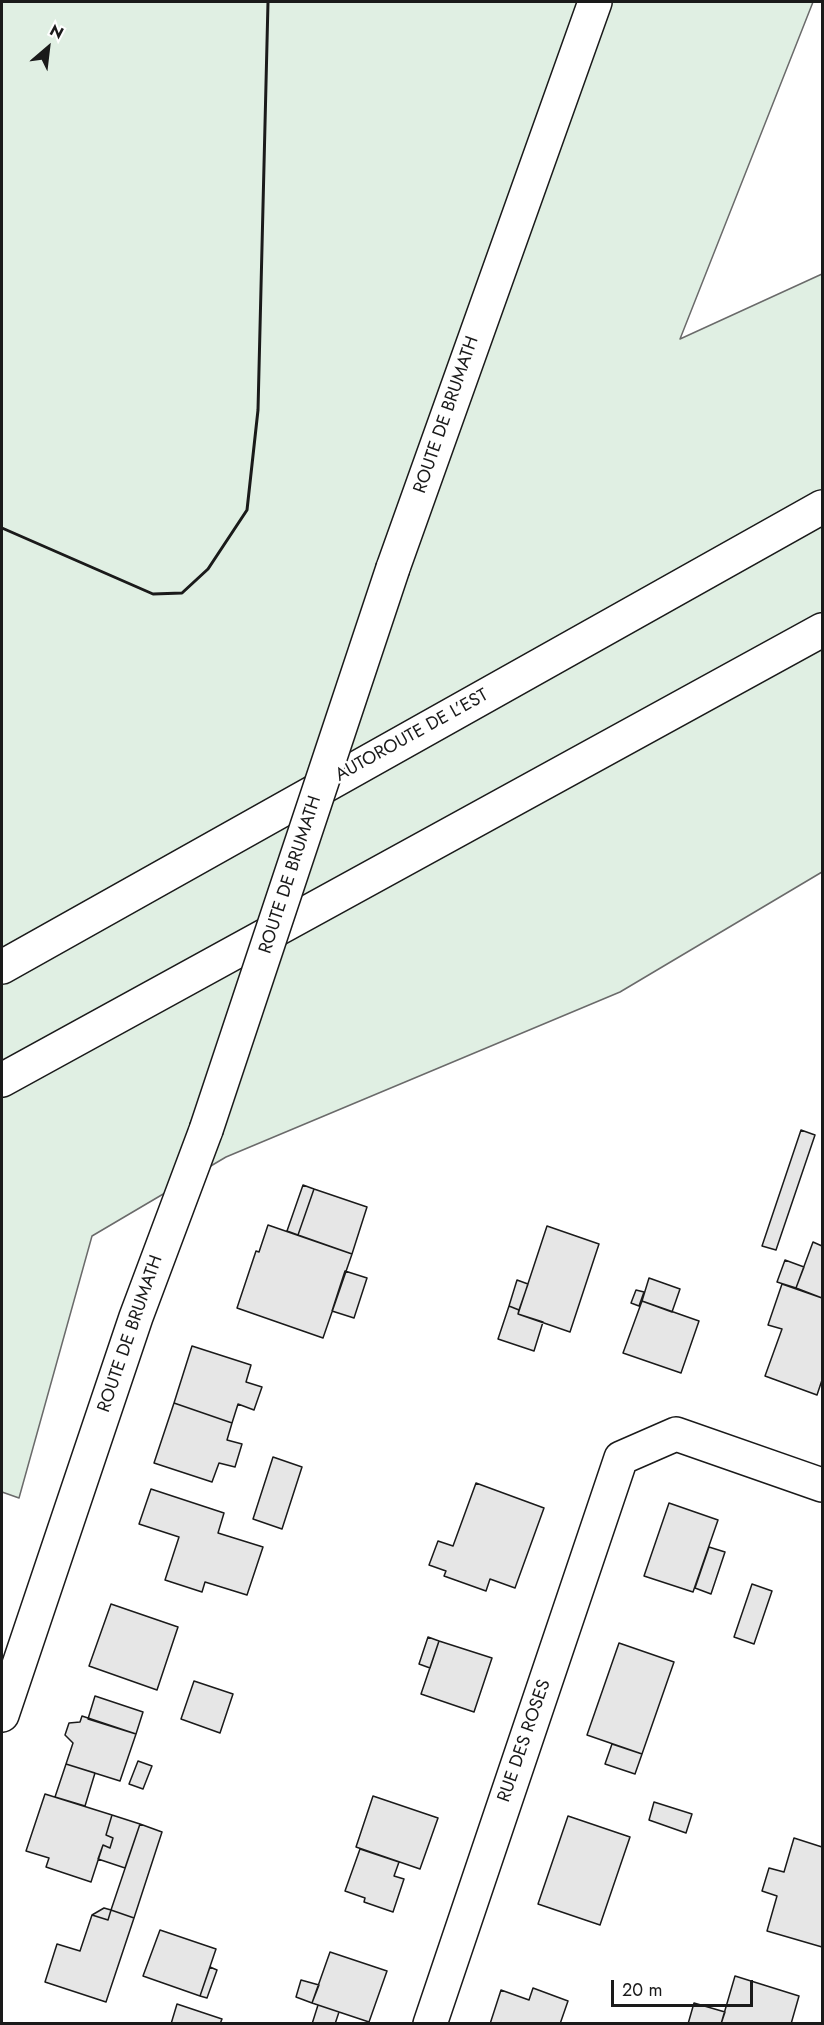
<!DOCTYPE html>
<html>
<head>
<meta charset="utf-8">
<style>
	body { margin:0 }
	#map { position:relative; width:824px; height:2025px; overflow:hidden; background:#fff; font-family:Jost,sans-serif }
	canvas { display:block }
	.frame { position:absolute; inset:0; border:3px solid #1a1a1a; pointer-events:none }
	.north { position:absolute; left:18px; top:18px; width:60px; height:60px; -webkit-text-stroke:4px #fff; paint-order:stroke; rotate:28deg; font-size:16px; font-weight:700; line-height:24px; text-align:center; color:#1a1a1a }
	.north::after { content:''; display:block; margin:auto; width:21px; height:27px; background:#1a1a1a; clip-path:polygon(50% 0,100% 100%,50% 72%,0 100%) }
	.scale { position:absolute; left:611px; top:1980px; width:142px; height:27px; box-sizing:border-box; border:3px solid #1a1a1a; border-top:0; padding-left:8px; font-size:18px; line-height:21px; white-space:nowrap; color:#1a1a1a; -webkit-text-stroke:4px #fff; paint-order:stroke }
</style>
</head>
<body>
<div id="map">
<canvas width="824" height="2025"></canvas>
<div class="frame"></div>
<div class="north">N</div>
<div class="scale">20 m</div>
</div>
<script>
const ctx = document.querySelector('canvas').getContext('2d');
ctx.lineJoin = 'round';
function fillPath(path, color) { ctx.fillStyle = color; ctx.fill(path, 'evenodd'); }
function trace(path, color, width, dash) { ctx.strokeStyle = color; ctx.lineWidth = width; ctx.lineCap = dash ? 'butt' : 'round'; ctx.setLineDash(dash || []); ctx.stroke(path); }
function drawText(font, color, halo, rows, align = 'center') {
  ctx.font = font + ' Jost,sans-serif'; ctx.lineWidth = 4.5; ctx.setLineDash([]); ctx.textBaseline = 'middle'; ctx.strokeStyle = halo; ctx.fillStyle = color; for (const [text, x, y, turn = 0] of rows) {
    ctx.save(); ctx.translate(x, y); ctx.rotate((+turn || 0) * Math.PI / 180); ctx.textAlign = isNaN(turn) ? turn : align; if (halo) ctx.strokeText(text, 0, 0); ctx.fillText(text, 0, 0); ctx.restore();
  }
}
const green = new Path2D(`
	M 2,2 L 813,2 L 680,339 L 822,274 L 822,872 L 620,992 L 226,1157 L 92,1236 L 19,1498 L 2,1492 Z`);
const building = new Path2D(`
	M 801,1130 L 815,1135 L 776,1250 L 762,1246 Z
	M 303,1185 L 314,1189 L 298,1235 L 287,1231 Z
	M 314,1189 L 367,1207 L 352,1254 L 298,1235 Z
	M 268,1225 L 352,1254 L 323,1338 L 237,1308 L 256,1251 L 259,1252 Z
	M 547,1226 L 599,1244 L 570,1332 L 518,1314 Z
	M 813,1242 L 822,1246 L 822,1298 L 796,1288 Z
	M 785,1260 L 804,1267 L 796,1288 L 777,1282 Z
	M 345,1271 L 367,1278 L 354,1318 L 332,1311 Z
	M 649,1278 L 680,1289 L 672,1312 L 642,1301 Z
	M 517,1280 L 528,1284 L 519,1310 L 509,1306 Z
	M 782,1284 L 822,1298 L 822,1380 L 817,1395 L 765,1376 L 782,1329 L 768,1325 Z
	M 636,1290 L 644,1292 L 639,1306 L 631,1303 Z
	M 642,1301 L 699,1321 L 681,1373 L 623,1353 Z
	M 509,1306 L 519,1310 L 518,1314 L 543,1322 L 534,1351 L 498,1339 Z
	M 192,1346 L 251,1365 L 246,1382 L 262,1387 L 254,1410 L 238,1404 L 232,1423 L 174,1403 Z
	M 174,1403 L 232,1423 L 227,1440 L 242,1444 L 235,1467 L 219,1463 L 212,1482 L 154,1463 Z
	M 273,1457 L 302,1467 L 282,1529 L 253,1519 Z
	M 476,1483 L 544,1508 L 515,1588 L 490,1579 L 486,1591 L 444,1576 L 446,1571 L 429,1565 L 438,1541 L 453,1546 Z
	M 151,1489 L 224,1513 L 218,1533 L 263,1547 L 247,1595 L 205,1582 L 202,1592 L 165,1580 L 179,1537 L 139,1524 Z
	M 669,1503 L 718,1520 L 693,1592 L 644,1576 Z
	M 709,1547 L 725,1552 L 711,1594 L 695,1588 Z
	M 752,1584 L 772,1591 L 754,1644 L 734,1637 Z
	M 111,1604 L 178,1627 L 157,1690 L 89,1666 Z
	M 428,1637 L 439,1641 L 430,1668 L 419,1664 Z
	M 439,1641 L 492,1658 L 474,1712 L 421,1694 Z
	M 619,1643 L 674,1662 L 642,1754 L 587,1735 Z
	M 194,1681 L 233,1694 L 220,1733 L 181,1719 Z
	M 95,1696 L 143,1712 L 136,1734 L 88,1719 Z
	M 82,1716 L 136,1734 L 120,1781 L 66,1764 L 73,1743 L 65,1735 L 69,1723 L 80,1722 Z
	M 612,1744 L 642,1754 L 635,1774 L 605,1764 Z
	M 138,1761 L 152,1766 L 143,1789 L 129,1784 Z
	M 66,1764 L 95,1773 L 85,1806 L 55,1797 Z
	M 45,1794 L 112,1815 L 106,1835 L 113,1838 L 110,1848 L 103,1845 L 91,1882 L 46,1867 L 49,1858 L 26,1851 Z
	M 373,1796 L 438,1818 L 420,1869 L 356,1847 Z
	M 654,1802 L 692,1814 L 686,1833 L 649,1820 Z
	M 112,1815 L 140,1824 L 125,1868 L 98,1859 L 103,1845 L 110,1848 L 113,1838 L 106,1835 Z
	M 568,1816 L 630,1837 L 600,1925 L 538,1904 Z
	M 140,1824 L 162,1832 L 134,1918 L 111,1910 Z
	M 794,1838 L 822,1847 L 822,1947 L 767,1931 L 777,1896 L 762,1891 L 769,1868 L 784,1872 Z
	M 360,1849 L 399,1862 L 394,1876 L 404,1879 L 393,1912 L 364,1902 L 365,1898 L 345,1891 Z
	M 104,1908 L 111,1910 L 108,1920 L 92,1915 Z
	M 111,1910 L 134,1918 L 106,2002 L 45,1982 L 57,1944 L 80,1951 L 92,1915 L 108,1920 Z
	M 160,1930 L 216,1949 L 200,1996 L 143,1976 Z
	M 330,1952 L 387,1971 L 369,2022 L 312,2003 Z
	M 210,1967 L 217,1970 L 207,1998 L 200,1996 Z
	M 735,1976 L 799,1996 L 791,2024 L 721,2024 Z
	M 301,1980 L 319,1985 L 312,2003 L 296,1997 Z
	M 533,1988 L 568,2001 L 560,2024 L 490,2024 L 501,1990 L 529,2000 Z
	M 694,2003 L 725,2012 L 721,2024 L 688,2024 Z
	M 177,2004 L 222,2019 L 220,2024 L 171,2024 Z
	M 318,2005 L 339,2012 L 335,2024 L 312,2024 Z`);
const minor = new Path2D(`
	M 430,2024 L 621,1458 L 676,1434 L 822,1485`);
const major = new Path2D(`
	M 393,568 L 595,2
	M 2,1715 L 136,1317 L 206,1130`);
const highway = new Path2D(`
	M 2,967 L 822,507
	M 2,1080 L 822,630`);
const majorBridge = new Path2D(`
	M 206,1130 L 393,568`);
const wall = new Path2D(`
	M 2,528 L 153,594 L 182,593 L 208,569 L 247,510 L 258,410 L 268,2`);
const streetNames = [
	["ROUTE DE BRUMATH",447,415,-71],
	["AUTOROUTE DE L’EST",412,736,-29],
	["ROUTE DE BRUMATH",291,875,-72],
	["ROUTE DE BRUMATH",131,1334,-71],
	["RUE DES ROSES",525,1741,-71]
];
fillPath(green, '#e0efe3');
trace(green, '#6a6a6a', 1.5);
fillPath(building, '#e6e6e6');
trace(building, '#1a1a1a', 1.5);
trace(minor, '#1a1a1a', 36);
trace(major, '#1a1a1a', 36);
trace(highway, '#1a1a1a', 36);
trace(minor, '#fff', 33);
trace(major, '#fff', 33);
trace(highway, '#fff', 33);
trace(majorBridge, '#1a1a1a', 36, []);
trace(majorBridge, '#fff', 33);
trace(wall, '#1a1a1a', 3);
drawText('18px', '#1a1a1a', '#fff', streetNames);
</script>
</body>
</html>
